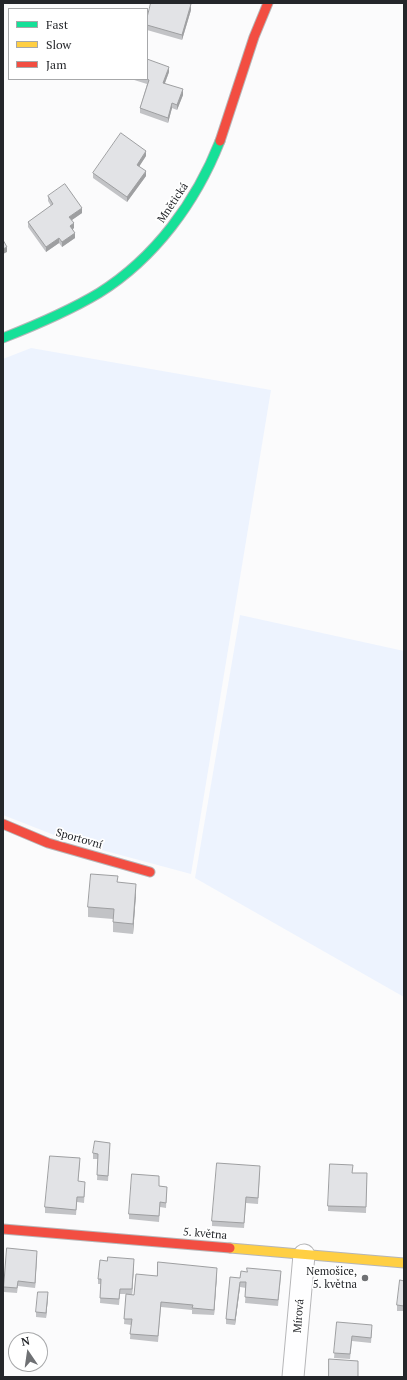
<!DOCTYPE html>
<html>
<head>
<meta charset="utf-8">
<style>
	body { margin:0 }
	#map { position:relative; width:407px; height:1380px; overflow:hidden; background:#fbfbfc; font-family:"PT Serif",serif }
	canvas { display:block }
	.frame { position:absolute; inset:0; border:4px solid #24262a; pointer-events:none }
	.legend { position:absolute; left:8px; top:8px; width:140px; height:72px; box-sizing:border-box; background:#fff; border:1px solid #a7a8aa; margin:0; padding:5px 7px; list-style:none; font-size:12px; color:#24262a }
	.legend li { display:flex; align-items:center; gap:8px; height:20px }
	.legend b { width:20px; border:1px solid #a7a8aa }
	.north { position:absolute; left:8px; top:1332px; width:40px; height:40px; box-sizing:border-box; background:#fff; border:1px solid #a7a8aa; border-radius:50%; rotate:347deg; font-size:11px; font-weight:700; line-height:16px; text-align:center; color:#24262a }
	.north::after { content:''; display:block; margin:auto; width:14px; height:18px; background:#6f7174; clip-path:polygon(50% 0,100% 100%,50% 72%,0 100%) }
</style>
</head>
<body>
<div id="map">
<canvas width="407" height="1380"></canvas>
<div class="frame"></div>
<ul class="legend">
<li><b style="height:5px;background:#16e098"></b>Fast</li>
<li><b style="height:5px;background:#ffcf43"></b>Slow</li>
<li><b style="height:5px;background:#f24e42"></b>Jam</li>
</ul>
<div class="north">N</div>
</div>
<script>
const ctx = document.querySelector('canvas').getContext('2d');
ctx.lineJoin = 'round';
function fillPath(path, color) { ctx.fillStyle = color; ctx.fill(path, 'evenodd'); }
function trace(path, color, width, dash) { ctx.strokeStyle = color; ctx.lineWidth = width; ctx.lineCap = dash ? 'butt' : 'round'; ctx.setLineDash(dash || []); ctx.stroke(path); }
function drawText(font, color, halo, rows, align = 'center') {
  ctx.font = font + ' "PT Serif",serif'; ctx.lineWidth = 3.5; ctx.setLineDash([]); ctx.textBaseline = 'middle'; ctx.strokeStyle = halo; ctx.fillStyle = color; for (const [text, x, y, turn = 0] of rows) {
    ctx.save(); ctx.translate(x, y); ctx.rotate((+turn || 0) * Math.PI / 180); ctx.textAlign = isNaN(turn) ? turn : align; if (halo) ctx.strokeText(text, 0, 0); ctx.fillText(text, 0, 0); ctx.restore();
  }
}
const green = new Path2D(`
	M 31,348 L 271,390 L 191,874 L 72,842 L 3,815 L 3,359 Z
	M 240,615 L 404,651 L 404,997 L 195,878 Z`);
const street = new Path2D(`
	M 293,1377 L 304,1255`);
const fast = new Path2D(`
	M 3,338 C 36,325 69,311 99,293 C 155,258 196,202 220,141`);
const slow = new Path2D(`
	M 230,1248 L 404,1263`);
const jam = new Path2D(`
	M 220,141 L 254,37 L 268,3
	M 3,824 L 48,843 L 150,872
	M 3,1229 L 230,1248`);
const wall = new Path2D(`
	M 191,10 L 182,40 L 147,30 L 147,18 Z
	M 169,72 L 165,83 L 183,95 L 177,110 L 172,108 L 168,123 L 140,113 L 140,108 L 147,84 L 131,79 L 147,79 Z
	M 146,156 L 139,166 L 146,176 L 127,202 L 93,178 L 93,173 Z
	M 48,196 L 82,213 L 72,220 L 74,228 L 73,229 L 75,238 L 62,247 L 59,243 L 46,252 L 28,227 L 28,222 L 51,206 L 48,201 Z
	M 118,882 L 136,894 L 133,934 L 113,932 L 113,919 L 88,917 L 88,907 Z
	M 110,1148 L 108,1181 L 97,1180 L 98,1159 L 93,1159 L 93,1153 Z
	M 80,1164 L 78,1181 L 85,1187 L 84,1203 L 77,1202 L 76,1215 L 45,1213 L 45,1207 Z
	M 260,1172 L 258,1204 L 246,1203 L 244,1228 L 212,1226 L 212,1221 Z
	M 353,1173 L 367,1173 L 366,1213 L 328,1211 L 328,1206 Z
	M 159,1186 L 167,1187 L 166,1208 L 160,1207 L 159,1222 L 129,1219 L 129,1214 Z
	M 37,1256 L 35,1288 L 18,1286 L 17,1293 L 4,1292 L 4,1287 Z
	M 134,1264 L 132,1295 L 134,1295 L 157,1276 L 217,1274 L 214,1315 L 192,1314 L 192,1310 L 161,1307 L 158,1342 L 130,1339 L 131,1325 L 124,1324 L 126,1294 L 120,1294 L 119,1305 L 100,1303 L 101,1284 L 98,1284 L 98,1279 Z
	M 247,1272 L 281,1277 L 278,1306 L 245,1303 L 246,1288 L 240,1287 L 235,1325 L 226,1324 L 226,1319 L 240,1278 Z
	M 404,1281 L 404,1311 L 397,1311 L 397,1305 Z
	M 48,1297 L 46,1318 L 36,1317 L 36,1312 Z
	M 337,1322 L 372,1330 L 371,1343 L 352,1341 L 350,1359 L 334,1358 Z`);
const shadedWall = new Path2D(`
	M 191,4 L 191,10 L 182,40 L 182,35 Z
	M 169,67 L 169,72 L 163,88 L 163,83 Z
	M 183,89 L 183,95 L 177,110 L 177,105 Z
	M 172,103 L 172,108 L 168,123 L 168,118 Z
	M 146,151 L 146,156 L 137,170 L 137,165 Z
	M 146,171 L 146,176 L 127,202 L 127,197 Z
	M 82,208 L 82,213 L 69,222 L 69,217 Z
	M 74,223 L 74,228 L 70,231 L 70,226 Z
	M 75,233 L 75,238 L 62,247 L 62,242 Z
	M 59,238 L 59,243 L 46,252 L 46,247 Z
	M 7,247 L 7,252 L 3,254 L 3,249 Z
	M 136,884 L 136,894 L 133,934 L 133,924 Z
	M 37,1251 L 37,1256 L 35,1288 L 35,1283 Z
	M 134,1259 L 134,1264 L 132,1295 L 132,1289 Z
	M 217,1268 L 217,1274 L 214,1315 L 214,1310 Z
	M 240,1282 L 240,1287 L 235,1325 L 235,1320 Z
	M 48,1292 L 48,1297 L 46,1318 L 46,1313 Z`);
const building = new Path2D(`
	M 151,3 L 187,3 L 191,4 L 182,35 L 147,25 L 147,18 Z
	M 147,59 L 169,67 L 163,83 L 183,89 L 177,105 L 172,103 L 168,118 L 140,108 L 149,80 L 147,79 Z
	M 121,133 L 146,151 L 137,165 L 146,171 L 127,197 L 93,173 Z
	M 65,184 L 82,208 L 69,217 L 74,223 L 70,226 L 75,233 L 62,242 L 59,238 L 46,247 L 28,222 L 53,204 L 48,196 Z
	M 3,240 L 7,247 L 3,249 Z
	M 91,874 L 118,876 L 117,882 L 136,884 L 133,924 L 113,922 L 114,909 L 88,907 Z
	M 95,1141 L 110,1143 L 108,1176 L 97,1175 L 98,1154 L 93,1153 Z
	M 50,1156 L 80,1158 L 78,1181 L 85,1182 L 84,1197 L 77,1197 L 76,1210 L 45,1207 Z
	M 217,1163 L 260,1166 L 258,1198 L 246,1197 L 244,1223 L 212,1221 Z
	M 330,1164 L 353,1165 L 352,1173 L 367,1173 L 366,1207 L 328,1206 Z
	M 132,1174 L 159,1176 L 159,1186 L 167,1187 L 166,1203 L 160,1202 L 159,1216 L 129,1214 Z
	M 7,1248 L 37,1251 L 35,1283 L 18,1281 L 17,1288 L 4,1287 Z
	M 108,1257 L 134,1259 L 132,1289 L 120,1289 L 119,1299 L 100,1298 L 101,1279 L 98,1279 L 100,1260 L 107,1261 Z
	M 158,1262 L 217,1268 L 214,1310 L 192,1308 L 193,1305 L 161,1302 L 158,1336 L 130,1334 L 132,1319 L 124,1319 L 126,1294 L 134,1295 L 136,1274 L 157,1276 Z
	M 247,1268 L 281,1271 L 278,1300 L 245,1297 L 246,1282 L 240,1282 L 235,1320 L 226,1319 L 230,1277 L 240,1278 L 241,1271 L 247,1272 Z
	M 400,1280 L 404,1281 L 404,1306 L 397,1305 Z
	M 38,1292 L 48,1292 L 46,1313 L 36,1312 Z
	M 337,1322 L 372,1325 L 371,1338 L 352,1336 L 350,1354 L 334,1353 Z
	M 329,1359 L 358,1361 L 358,1377 L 329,1377 Z`);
const markers = [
	[365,1278,4,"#6f7174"]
];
const streetNames = [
	["Mnětická",173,203,-56],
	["Sportovní",79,839,16],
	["5. května",205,1234,5],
	["Mírová",299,1316,-85]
];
const poiNames = [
	["Nemošice,",357,1272],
	["5. května",357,1285]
];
fillPath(green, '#edf3fe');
trace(street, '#b6b6b8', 23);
trace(fast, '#b6b6b8', 11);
trace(slow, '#b6b6b8', 11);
trace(jam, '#b6b6b8', 11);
trace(street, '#fefeff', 21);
trace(fast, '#16e098', 9);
trace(slow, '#ffcf43', 9);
trace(jam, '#f24e42', 9);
fillPath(wall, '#c2c3c6');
fillPath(shadedWall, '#9e9fa1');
fillPath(building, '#e2e3e6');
trace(building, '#9e9fa1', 1);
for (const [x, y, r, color] of markers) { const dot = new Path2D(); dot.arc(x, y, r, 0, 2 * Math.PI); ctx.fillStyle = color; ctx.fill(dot); trace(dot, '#fff', 1.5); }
drawText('11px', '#24262a', '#fff', streetNames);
drawText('11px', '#24262a', '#fff', poiNames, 'right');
</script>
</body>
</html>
